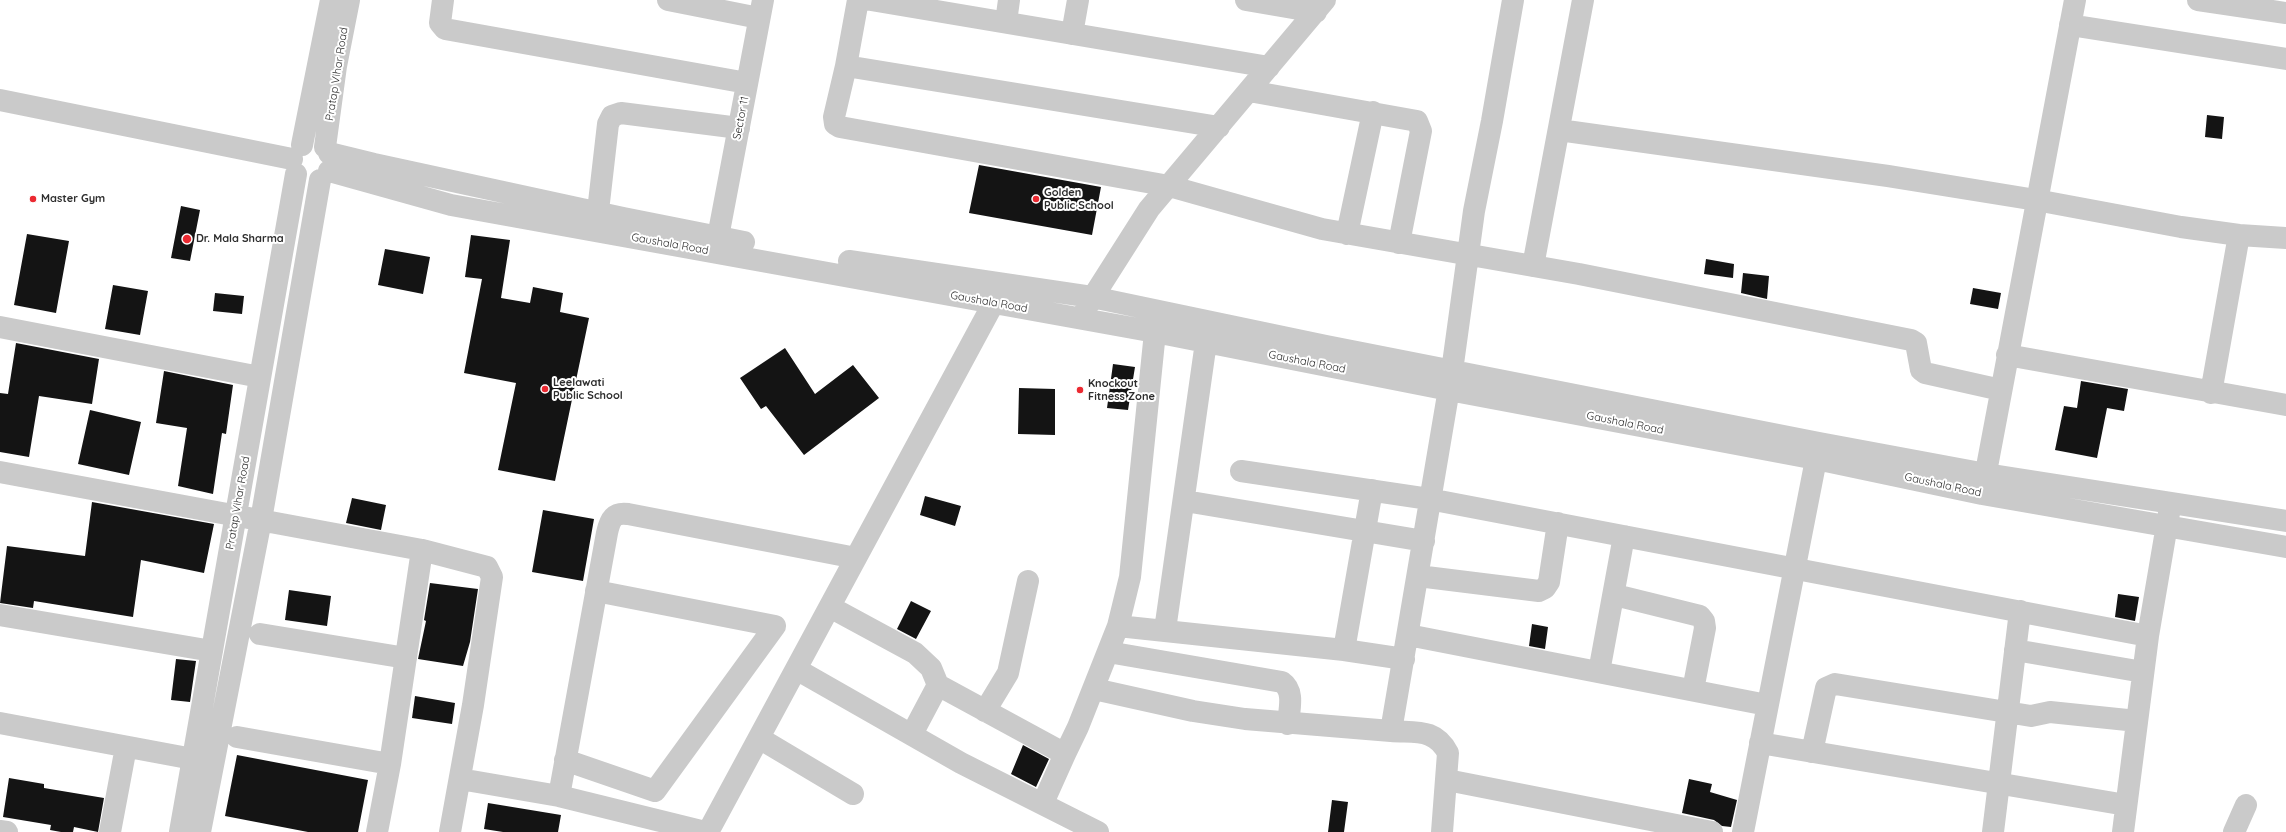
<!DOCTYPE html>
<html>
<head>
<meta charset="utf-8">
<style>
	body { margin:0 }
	canvas { display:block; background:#fff }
</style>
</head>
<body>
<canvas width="2286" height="832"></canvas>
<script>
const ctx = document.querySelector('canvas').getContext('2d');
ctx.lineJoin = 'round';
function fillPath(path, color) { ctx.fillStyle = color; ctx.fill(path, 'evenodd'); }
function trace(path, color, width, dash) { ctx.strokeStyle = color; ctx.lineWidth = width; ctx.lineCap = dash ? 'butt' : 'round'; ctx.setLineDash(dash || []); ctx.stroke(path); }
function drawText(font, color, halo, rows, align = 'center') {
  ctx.font = font + ' Quicksand,sans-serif'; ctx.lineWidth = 4; ctx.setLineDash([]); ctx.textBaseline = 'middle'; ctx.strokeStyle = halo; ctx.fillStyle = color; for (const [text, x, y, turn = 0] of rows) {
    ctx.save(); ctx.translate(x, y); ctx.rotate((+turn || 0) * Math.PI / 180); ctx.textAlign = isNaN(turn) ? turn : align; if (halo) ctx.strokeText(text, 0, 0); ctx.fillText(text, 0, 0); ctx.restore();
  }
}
const building = new Path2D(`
	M 2207,115 L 2224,117 L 2222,139 L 2205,137 Z
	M 979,165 L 1101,187 L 1092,235 L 969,213 Z
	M 181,206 L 200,210 L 190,261 L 171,258 Z
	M 27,234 L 69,241 L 56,313 L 14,305 Z
	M 471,235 L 510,240 L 501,298 L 530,303 L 533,287 L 563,293 L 560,312 L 589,318 L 555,481 L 498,470 L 516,383 L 464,373 L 482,279 L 465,277 Z
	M 385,249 L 430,257 L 423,294 L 378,285 Z
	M 1706,259 L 1734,264 L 1733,278 L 1704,274 Z
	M 1743,273 L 1769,276 L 1767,299 L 1741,293 Z
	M 113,285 L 148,291 L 140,335 L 105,329 Z
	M 1973,288 L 2001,293 L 1998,309 L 1970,304 Z
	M 215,293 L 244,296 L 242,314 L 213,311 Z
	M 16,343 L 99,359 L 92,404 L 39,396 L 29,457 L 0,452 L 0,393 L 8,394 Z
	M 785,348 L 815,394 L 853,365 L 879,398 L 804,455 L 766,406 L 761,409 L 740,378 Z
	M 1113,364 L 1135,367 L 1128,410 L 1107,408 Z
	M 164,371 L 233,385 L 226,434 L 222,433 L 213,494 L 178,486 L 187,428 L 156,423 Z
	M 2081,381 L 2128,389 L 2124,411 L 2107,408 L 2097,458 L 2055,450 L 2064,406 L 2077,408 Z
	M 1019,388 L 1055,389 L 1055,435 L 1018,434 Z
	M 90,410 L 141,422 L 129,475 L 78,464 Z
	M 925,496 L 961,506 L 955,526 L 920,515 Z
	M 352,498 L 386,505 L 381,530 L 346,523 Z
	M 92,502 L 214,524 L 204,573 L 141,560 L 133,617 L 34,601 L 33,608 L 0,603 L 7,546 L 85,556 Z
	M 543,510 L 594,519 L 583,581 L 532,572 Z
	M 430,583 L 478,589 L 470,642 L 463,666 L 418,659 L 426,621 L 424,620 Z
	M 289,590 L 331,596 L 327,626 L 285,620 Z
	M 2118,594 L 2139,597 L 2135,621 L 2115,617 Z
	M 911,601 L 931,611 L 916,639 L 897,629 Z
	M 1532,624 L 1548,627 L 1545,649 L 1529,646 Z
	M 176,659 L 196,661 L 190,702 L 171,700 Z
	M 415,696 L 455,703 L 452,724 L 412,718 Z
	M 1023,745 L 1049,759 L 1036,787 L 1011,774 Z
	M 237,755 L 368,780 L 358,832 L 308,832 L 225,816 Z
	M 9,778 L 44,784 L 44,788 L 104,798 L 98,832 L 74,827 L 73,832 L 61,832 L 50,830 L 51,825 L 3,817 Z
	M 1689,779 L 1712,784 L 1710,792 L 1737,800 L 1731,827 L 1722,826 L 1714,820 L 1682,813 Z
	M 1332,800 L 1348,802 L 1344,832 L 1328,832 Z
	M 488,803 L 561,815 L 558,832 L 503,832 L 484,829 Z`);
const minor = new Path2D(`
	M 443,0 L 440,23 L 445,29 L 747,83
	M 668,0 L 759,18
	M 858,0 L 846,66 L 834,117 L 835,124 L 840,127 L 1169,186 L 1322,229 L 1579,274 L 1911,340 L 1916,343 L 1921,370 L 1925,373 L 2001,390
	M 871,0 L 1269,67
	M 1246,0 L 1316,12
	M 2198,0 L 2286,13
	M 1006,22 L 1009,0
	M 2070,25 L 2286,59
	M 1072,34 L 1078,0
	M 846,66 L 1219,127
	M 1249,91 L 1417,121 L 1421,131 L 1399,243
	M 0,100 L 292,159
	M 1559,130 L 1888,176 L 2036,200 L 2181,227 L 2239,235 L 2286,238
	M 302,145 L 331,0
	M 325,147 L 336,66 L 349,0
	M 329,153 L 374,164 L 623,218 L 744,242
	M 329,171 L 451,205 L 1155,332 L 1449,390 L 1816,459 L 1982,494 L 2286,547
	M 598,211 L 608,124 L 612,116 L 621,113 L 739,128
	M 1347,234 L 1373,112
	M 718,237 L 763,0
	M 849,261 L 1092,297 L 1326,346 L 1819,443 L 1986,474 L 2286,521
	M 1533,266 L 1583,0
	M 1086,308 L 1149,209 L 1325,0
	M 0,327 L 260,377
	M 2007,355 L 2286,405
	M 2211,393 L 2239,235
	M 1241,471 L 1429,499 L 2148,636
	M 0,472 L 422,550 L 487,567 L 492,577 L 473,705 L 450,832
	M 1983,488 L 2075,0
	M 1185,501 L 1424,541
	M 1418,576 L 1539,591 L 1545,588 L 1549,582 L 1558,523
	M 1615,595 L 1700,616 L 1704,621 L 1705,628 L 1693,690
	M 830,607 L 915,653 L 931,668 L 938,685 L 1065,754 L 1078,727 L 1118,626 L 1130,577 L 1155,332
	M 0,615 L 212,651
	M 1118,626 L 1344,650 L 1404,659
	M 1165,630 L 1206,342
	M 260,634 L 406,658
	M 1408,635 L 1767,705
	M 1344,650 L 1372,490
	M 2015,650 L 2143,672
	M 1108,652 L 1282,682 C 1295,691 1289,710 1288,724
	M 796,669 L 961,763 L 1098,832
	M 1599,672 L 1624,536
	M 1094,689 L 1193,711 L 1245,719 L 1391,731
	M 985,711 L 1008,673 L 1028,581
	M 0,723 L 193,759
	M 912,734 L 938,685
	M 237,737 L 390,764
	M 759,738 L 853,794
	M 1760,743 L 2126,805
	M 1812,752 L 1826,688 L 1835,684 L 2031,716 L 2050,712 L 2137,721
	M 565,760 L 655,791 L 775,626 L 596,591
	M 460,779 L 559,796 L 705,832
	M 1447,780 L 1712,832
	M 559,796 L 607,533 C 610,519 614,512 628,514 L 856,558
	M 1043,803 L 1065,754
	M 0,831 L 7,832
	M 110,832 L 126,747
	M 180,832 L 296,174
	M 200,832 L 261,520 L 320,180
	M 377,832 L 390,764 L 422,550
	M 708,832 L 1000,291
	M 1442,832 L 1448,753 C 1435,728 1416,733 1391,731 L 1452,371 L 1474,211 L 1492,121 L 1513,0
	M 1743,832 L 1819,444
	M 1993,832 L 2020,611
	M 2123,832 L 2148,636 L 2169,513
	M 2234,832 L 2246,805`);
const markers = [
	[33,199,4,"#eb2931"],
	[1036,199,4,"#eb2931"],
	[187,239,5,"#eb2931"],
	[545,389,4,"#eb2931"],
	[1080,390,4,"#eb2931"]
];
const streetNames = [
	["Pratap Vihar Road",337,74,-81],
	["Sector 11",741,118,-79],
	["Gaushala Road",670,244,10],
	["Gaushala Road",989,302,10],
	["Gaushala Road",1307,362,11],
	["Gaushala Road",1625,423,11],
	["Gaushala Road",1943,485,12],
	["Pratap Vihar Road",238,503,-80]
];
const poiNames = [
	["Golden",1044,193],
	["Public School",1044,206],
	["Master Gym",41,199],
	["Dr. Mala Sharma",196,239],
	["Leelawati",553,383],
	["Public School",553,396],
	["Knockout",1088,384],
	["Fitness Zone",1088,397]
];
fillPath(building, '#141414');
trace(minor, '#cacaca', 22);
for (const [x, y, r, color] of markers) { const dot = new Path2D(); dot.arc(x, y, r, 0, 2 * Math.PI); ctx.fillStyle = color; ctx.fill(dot); trace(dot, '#fff', 1.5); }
drawText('11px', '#2d2d2d', '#fff', streetNames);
drawText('bold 11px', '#2d2d2d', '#fff', poiNames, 'left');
</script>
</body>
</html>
